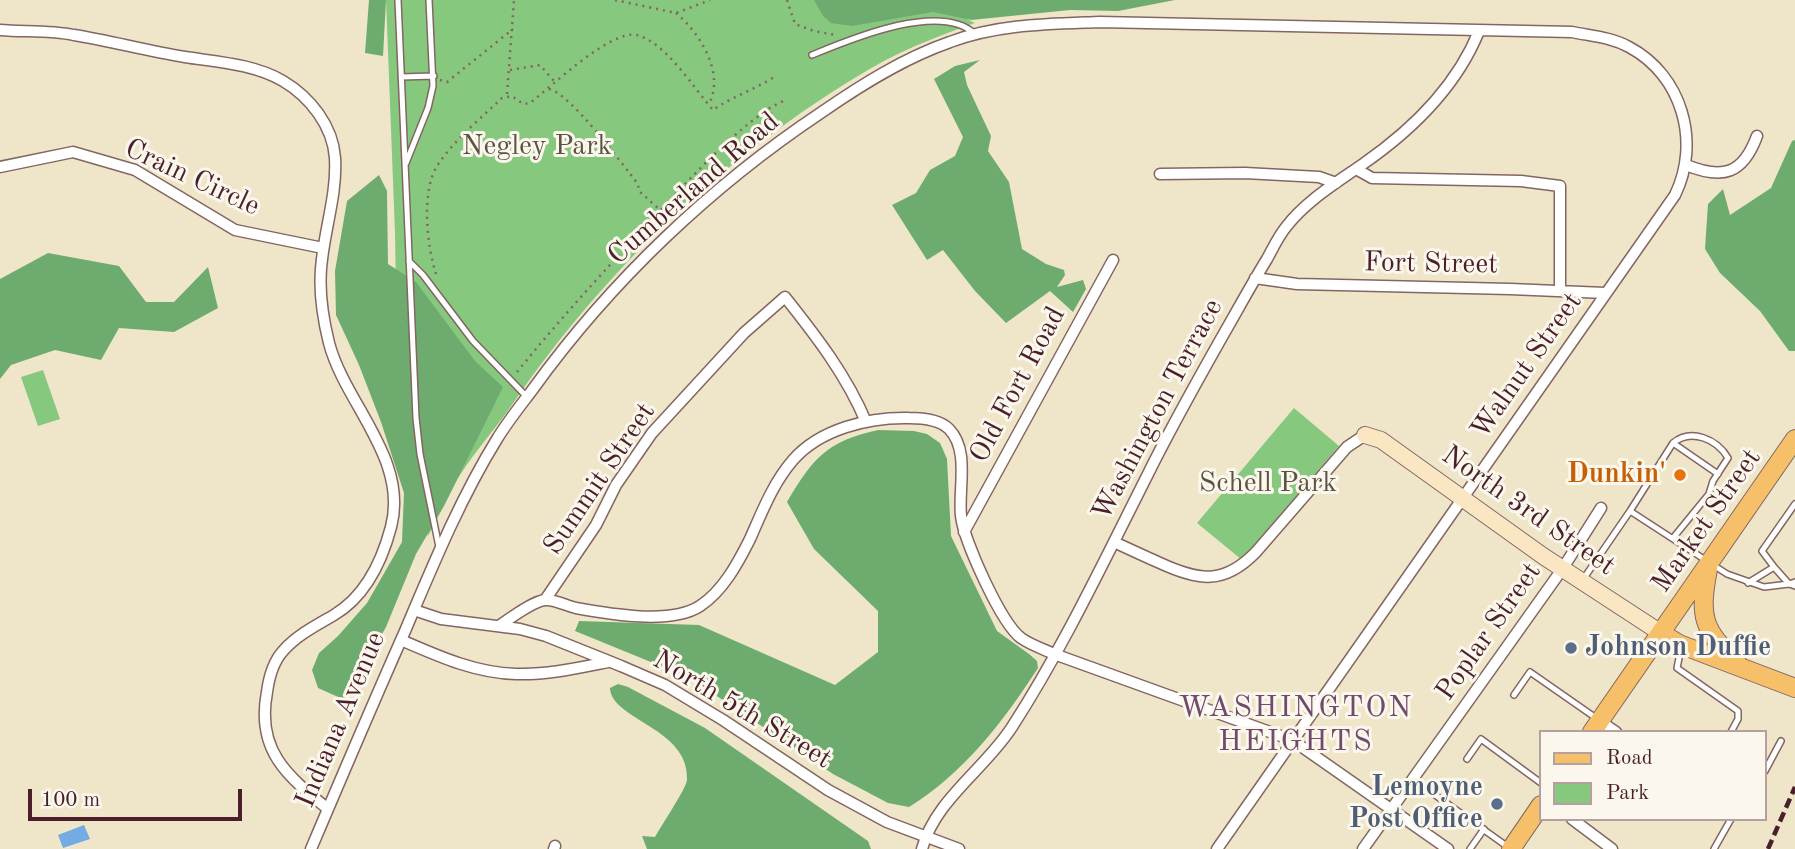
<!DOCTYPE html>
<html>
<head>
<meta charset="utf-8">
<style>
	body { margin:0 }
	#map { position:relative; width:1795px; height:849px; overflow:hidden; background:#efe6c9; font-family:"Old Standard TT",serif }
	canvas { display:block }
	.legend { position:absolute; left:1539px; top:730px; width:228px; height:91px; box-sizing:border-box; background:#fbf7ec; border:2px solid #b4a19f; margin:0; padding:9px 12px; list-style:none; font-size:21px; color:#4a1f2b }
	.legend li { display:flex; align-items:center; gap:14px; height:35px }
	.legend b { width:35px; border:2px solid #b4a19f }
	.scale { position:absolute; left:28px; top:789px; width:214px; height:32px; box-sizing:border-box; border:4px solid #4a1f2b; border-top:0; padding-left:9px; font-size:21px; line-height:24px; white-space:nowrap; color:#4a1f2b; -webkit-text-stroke:5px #fbf7ec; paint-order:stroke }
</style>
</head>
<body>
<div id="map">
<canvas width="1795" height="849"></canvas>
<ul class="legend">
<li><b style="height:9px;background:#f6c06b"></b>Road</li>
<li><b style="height:19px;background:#87c87f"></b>Park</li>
</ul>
<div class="scale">100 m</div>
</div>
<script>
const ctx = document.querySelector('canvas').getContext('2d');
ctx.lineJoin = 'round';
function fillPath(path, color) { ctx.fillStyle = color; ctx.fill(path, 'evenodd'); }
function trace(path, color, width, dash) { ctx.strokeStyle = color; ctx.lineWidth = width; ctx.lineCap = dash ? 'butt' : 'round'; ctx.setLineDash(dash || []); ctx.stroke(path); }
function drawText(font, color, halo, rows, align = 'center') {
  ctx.font = font + ' "Old Standard TT",serif'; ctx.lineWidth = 6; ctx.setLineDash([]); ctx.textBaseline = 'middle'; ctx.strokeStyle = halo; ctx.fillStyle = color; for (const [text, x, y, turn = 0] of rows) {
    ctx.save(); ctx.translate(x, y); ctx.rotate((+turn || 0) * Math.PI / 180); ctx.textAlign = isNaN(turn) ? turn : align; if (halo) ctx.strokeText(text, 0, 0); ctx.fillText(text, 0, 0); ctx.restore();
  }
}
const green = new Path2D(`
	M 386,0 L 927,0 L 975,23 C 944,34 912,46 882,62 C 737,144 608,265 514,402 C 497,427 476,450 460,475 C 448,494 439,516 428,536 L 411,480 L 397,358 L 395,233 Z
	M 43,370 L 60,419 L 38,426 L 21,377 Z
	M 1294,408 L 1339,446 L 1242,560 L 1197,523 Z`);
const forest = new Path2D(`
	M 369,0 L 386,0 L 383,56 L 365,53 Z
	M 814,0 L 1175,0 L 1118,11 L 1070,10 L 971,20 L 933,12 L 852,26 L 831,23 L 823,16 Z
	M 980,60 L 964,72 L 967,85 L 991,136 L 988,151 L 1009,182 L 1022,249 L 1046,264 L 1064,270 L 1065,275 L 1057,287 L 1083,280 L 1086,289 L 1073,312 L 1050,291 L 1006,323 L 975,291 L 943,250 L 927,260 L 892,205 L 916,193 L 930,170 L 955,156 L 963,137 L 934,79 L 955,66 Z
	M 1795,140 L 1795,351 L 1789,351 L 1760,311 L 1720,273 L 1705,249 L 1708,204 L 1723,189 L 1730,215 L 1771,188 L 1792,141 Z
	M 379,175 L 387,191 L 388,264 L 416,282 L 475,361 L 503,387 L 444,506 L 416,554 L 386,627 L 345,700 L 318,688 L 312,670 L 319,653 L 338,636 L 367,603 L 402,542 L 404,493 L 381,422 L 359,365 L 336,315 L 335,271 L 347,201 Z
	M 48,253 L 119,266 L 146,302 L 174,302 L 208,267 L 218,308 L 174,332 L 119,328 L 101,360 L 55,350 L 11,365 L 0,379 L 0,279 Z
	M 878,430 L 914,431 L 927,434 L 940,443 L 947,459 L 951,536 L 997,631 L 1029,654 L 1037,661 L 1038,668 C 1003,722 964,773 909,807 L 888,803 L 833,774 L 690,678 L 575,631 L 579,621 L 699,625 L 835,685 L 878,652 L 878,611 L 814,549 L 787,502 C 813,458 827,441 878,430 Z
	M 618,684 L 628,687 L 705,728 L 868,841 L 871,849 L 647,849 L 642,836 L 655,837 C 661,826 686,789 687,780 C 690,728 611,720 610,688 Z`);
const water = new Path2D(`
	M 84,825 L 90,839 L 63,848 L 58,835 Z`);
const path = new Path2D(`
	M 615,0 L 676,13 L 710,0
	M 787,0 L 795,24 L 814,31 L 836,35
	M 676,13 C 700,33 725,73 709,104
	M 510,70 L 540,65 L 554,81
	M 440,80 L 447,82 L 513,29
	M 549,89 C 571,94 622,164 638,184 L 639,191 L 669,218
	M 507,94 L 514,0
	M 779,126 L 768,109 L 785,100
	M 436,274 C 427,246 421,192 437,166 C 454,140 480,119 502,98 L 512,96 L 523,104 L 530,103 C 551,87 611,29 637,35 C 665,42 694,88 713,110 C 733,96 754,90 774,77
	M 517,372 C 559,320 603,272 648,224 C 685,184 724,140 768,109`);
const lane = new Path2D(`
	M 398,0 L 416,418 L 420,454 L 439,547
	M 812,55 C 851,39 940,1 975,34
	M 401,77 L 434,76
	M 406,163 L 428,108 L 433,86 L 429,0
	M 409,261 L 423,275 L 473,341 L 527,397
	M 1673,443 L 1718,474
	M 1630,511 L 1727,574 L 1764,587 L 1789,584 L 1795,586
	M 1774,567 L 1789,584 L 1795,582
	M 1582,581 L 1630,511 L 1673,443 C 1691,428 1717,439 1728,458 L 1713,481 L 1709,494 L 1673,538
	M 1748,583 L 1774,567 L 1762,551 L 1795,504
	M 1681,648 L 1677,668 L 1738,711 L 1738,719 L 1731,732
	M 1514,695 L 1530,672 L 1596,718
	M 1467,759 L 1481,739 L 1541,783
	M 1765,771 L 1781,741
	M 1431,792 L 1508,847
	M 1470,849 L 1484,829
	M 1714,849 L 1731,819`);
const street = new Path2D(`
	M 0,30 C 24,32 50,30 74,35 C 111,41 147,51 185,57 C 217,62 254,64 283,81 C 310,97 333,126 335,158 C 337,192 326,225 322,259 C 318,287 322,315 329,343 C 345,404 409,459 391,527 C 382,561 366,596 334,615 C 317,625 297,635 283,651 C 273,662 269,677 267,692 C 256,750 286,775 328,809
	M 1686,165 C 1723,180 1743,174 1757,136
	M 0,167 L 73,152 L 135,170 L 235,230 L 323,248
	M 1356,169 L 1372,178 L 1521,181 L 1560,186 L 1560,290
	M 1160,174 L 1245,173 L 1319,177 L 1336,183
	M 1255,278 L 1297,284 L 1510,289 L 1605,293
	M 964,532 L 1113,260
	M 1114,542 C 1129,549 1144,556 1160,563 C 1199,581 1224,585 1256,552 L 1347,447 L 1365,435
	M 545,600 L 596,525 L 616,485 L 652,433 L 744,333 L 785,297 C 816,336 847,376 866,422
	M 414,610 L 441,619 L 520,629 L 546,636 L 621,666 L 665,685 L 723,720 L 828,790 L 887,822 L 959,849
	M 499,626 C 509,619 533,601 545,600 C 554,599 567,606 576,608 C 609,614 671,625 700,606 C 723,591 738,563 750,539 C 762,512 773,483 793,460 C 820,429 869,417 909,418 C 921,418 939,419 949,429 C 970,450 958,490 961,516 C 964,541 1001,623 1021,638 C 1031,645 1043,649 1054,654 L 1292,740 L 1448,849
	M 401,640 C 438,656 475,673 516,674 C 547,675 578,668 608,662
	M 1600,721 L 1616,732
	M 1572,819 L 1612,849
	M 311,849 C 342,776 373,703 405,631 C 433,565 460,499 497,439 C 508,421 521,405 533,389 C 611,281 711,186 822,112 C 861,85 904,58 950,42 C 998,24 1049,24 1100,22 L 1572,32 C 1591,36 1611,37 1629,47 C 1682,75 1701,142 1675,195 L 1217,849
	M 554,849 L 555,846
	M 922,849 C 935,800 985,769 1012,727 C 1063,648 1104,561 1147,476 C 1170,429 1196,383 1222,337 C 1237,311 1251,285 1267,259 C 1273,248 1278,237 1286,227 C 1306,201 1336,183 1363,164 C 1412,130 1456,88 1479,31
	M 1363,849 L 1563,568 L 1601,508`);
const secondary = new Path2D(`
	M 1365,435 L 1381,440 L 1543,556 L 1661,633`);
const primary = new Path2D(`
	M 1708,569 C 1699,617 1702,629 1737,662
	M 1661,633 L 1679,644 L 1795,688
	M 1592,732 L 1795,439
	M 1511,849 L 1541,805`);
const rail = new Path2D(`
	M 1768,849 L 1795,787`);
const markers = [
	[1680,475,7,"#e8710a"],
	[1571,648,7,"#5c6f8a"],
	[1497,804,7,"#5c6f8a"]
];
const parkNames = [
	["Negley Park",537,147],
	["Schell Park",1268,484]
];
const streetNames = [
	["Crain Circle",192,178,25],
	["Cumberland Road",694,189,-41],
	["Fort Street",1431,264,1],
	["Walnut Street",1527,366,-55],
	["Old Fort Road",1018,385,-62],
	["Washington Terrace",1158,410,-62],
	["Summit Street",600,479,-56],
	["North 3rd Street",1528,511,35],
	["Market Street",1707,521,-55],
	["Poplar Street",1489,632,-55],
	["North 5th Street",742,710,31],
	["Indiana Avenue",341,720,-67]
];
const foodNames = [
	["Dunkin'",1666,475]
];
const serviceNames = [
	["Johnson Duffie",1585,648],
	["Lemoyne",1483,788,"right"],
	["Post Office",1483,820,"right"]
];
const neighbourhoodNames = [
	["WASHINGTON",1296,708],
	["HEIGHTS",1296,742]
];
fillPath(green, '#87c87f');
fillPath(forest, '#6dac6e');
fillPath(water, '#74abe3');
trace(lane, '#846562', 8);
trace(street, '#846562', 13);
trace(secondary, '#846562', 18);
trace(primary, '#846562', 20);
trace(path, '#846562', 2.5, [2, 5]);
trace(lane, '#fff', 5);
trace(street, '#fff', 10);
trace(secondary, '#fbe6c4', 16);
trace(primary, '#f6c06b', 18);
trace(rail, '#4a1f2b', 4.5, [10, 5]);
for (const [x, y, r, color] of markers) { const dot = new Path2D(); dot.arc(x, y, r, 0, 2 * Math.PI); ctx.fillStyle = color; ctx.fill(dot); trace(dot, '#fbf7ec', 2.5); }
drawText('28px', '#5c5244', '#fbf7ec', parkNames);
drawText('28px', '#4a1f2b', '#fbf7ec', streetNames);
drawText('bold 28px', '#c56008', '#fbf7ec', foodNames, 'right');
drawText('bold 28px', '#4e5e75', '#fbf7ec', serviceNames, 'left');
ctx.letterSpacing = '2px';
drawText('30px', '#704b6c', '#fbf7ec', neighbourhoodNames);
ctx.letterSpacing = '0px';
</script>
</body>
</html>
